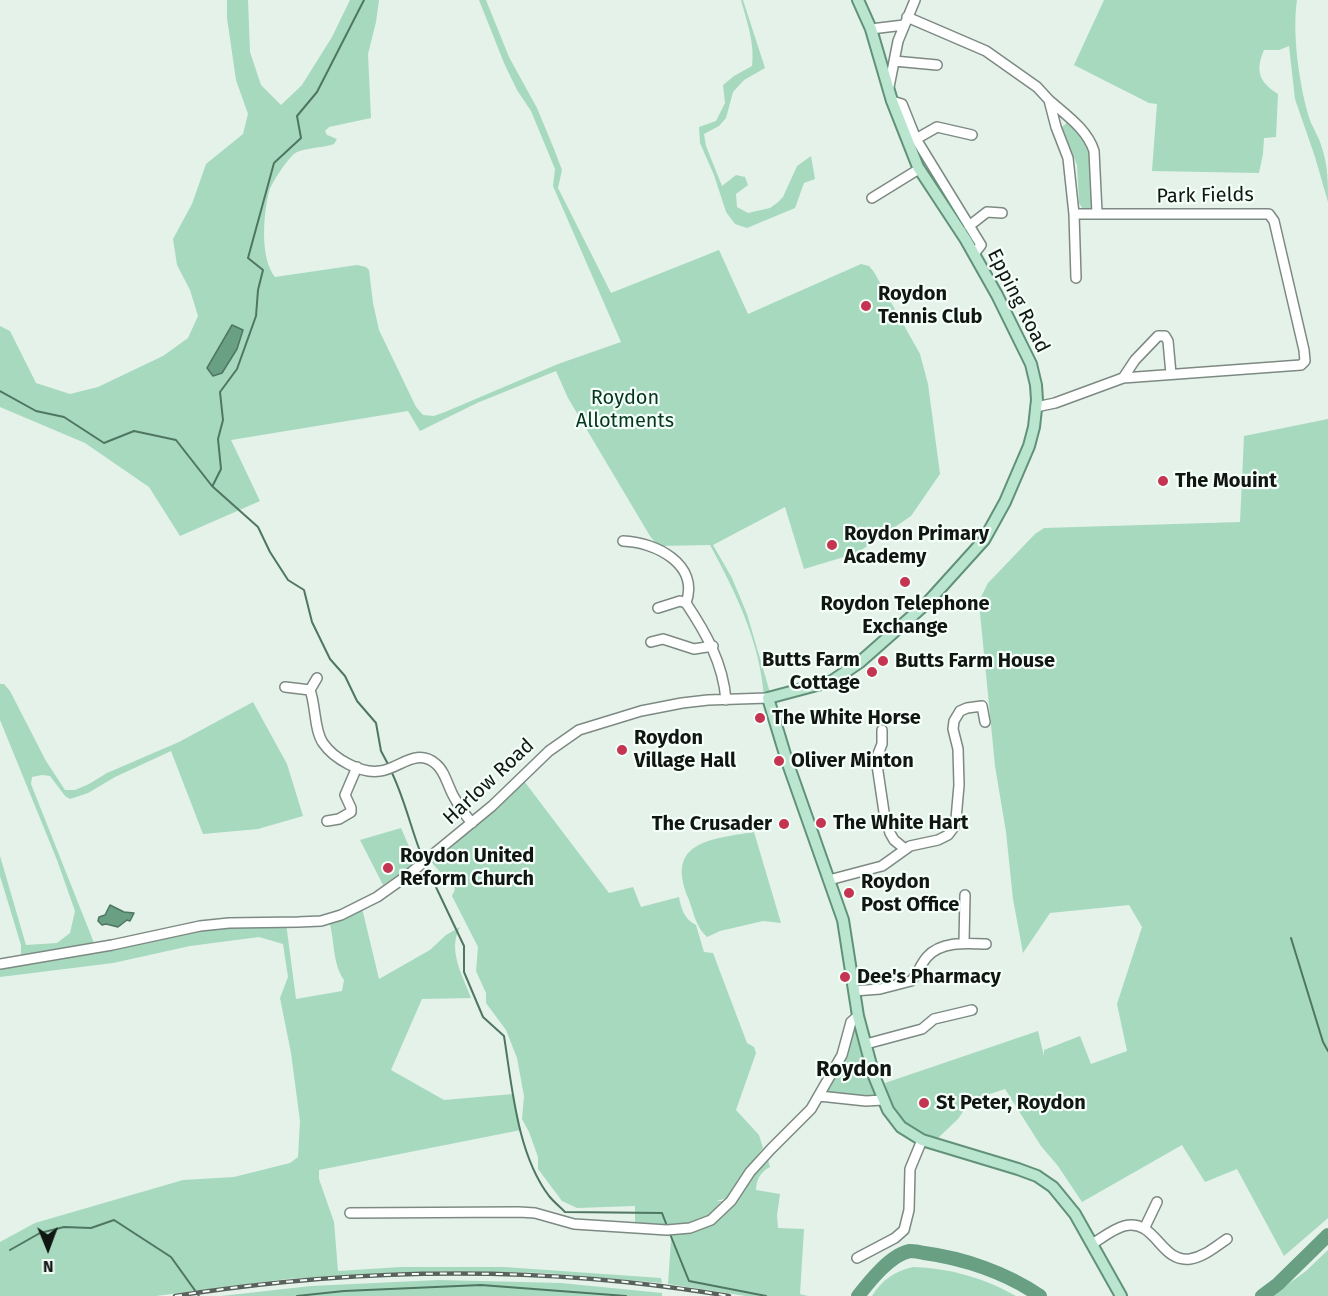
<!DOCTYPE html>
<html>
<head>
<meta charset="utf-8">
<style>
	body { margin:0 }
	#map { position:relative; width:1328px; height:1296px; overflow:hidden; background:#e4f2ea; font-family:"Fira Sans",sans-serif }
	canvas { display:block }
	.north { position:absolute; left:18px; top:1218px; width:60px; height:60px; -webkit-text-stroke:4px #f3fff8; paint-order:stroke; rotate:179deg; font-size:16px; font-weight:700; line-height:24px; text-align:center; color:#111613 }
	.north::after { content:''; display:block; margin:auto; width:21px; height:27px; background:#111613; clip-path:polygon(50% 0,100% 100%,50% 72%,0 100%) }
</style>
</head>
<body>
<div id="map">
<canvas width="1328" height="1296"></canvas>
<div class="north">N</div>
</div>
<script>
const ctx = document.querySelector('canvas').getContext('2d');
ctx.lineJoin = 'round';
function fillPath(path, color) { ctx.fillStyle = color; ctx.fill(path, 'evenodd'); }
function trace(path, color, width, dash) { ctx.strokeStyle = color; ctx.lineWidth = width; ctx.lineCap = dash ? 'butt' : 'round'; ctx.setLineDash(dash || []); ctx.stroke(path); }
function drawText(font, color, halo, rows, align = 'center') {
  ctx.font = font + ' "Fira Sans",sans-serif'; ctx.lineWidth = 4.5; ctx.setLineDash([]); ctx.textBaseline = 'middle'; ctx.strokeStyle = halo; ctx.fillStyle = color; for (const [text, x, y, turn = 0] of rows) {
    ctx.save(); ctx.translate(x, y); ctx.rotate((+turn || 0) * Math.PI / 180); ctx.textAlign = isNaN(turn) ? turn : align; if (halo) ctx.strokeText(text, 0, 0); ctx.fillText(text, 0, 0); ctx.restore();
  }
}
const green = new Path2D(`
	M 227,0 L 248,0 L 250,52 L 261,85 L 281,105 L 302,85 L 332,37 L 350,0 L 379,0 L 376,22 L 368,54 L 371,118 L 329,127 L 325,131 L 327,135 L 337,139 L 334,144 C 323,148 301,148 294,154 C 287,160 271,183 269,192 C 263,215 260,259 275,277 L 357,265 L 366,267 L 369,270 L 373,303 L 379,330 L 416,407 L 423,415 L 434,416 L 445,412 L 558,364 L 621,342 L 553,186 L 555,169 L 531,111 L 517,90 L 504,63 L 479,0 L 486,0 L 509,57 L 537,108 L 554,149 L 562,170 L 558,188 L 611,293 L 719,250 L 748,314 L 861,264 L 869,266 L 874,272 L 920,354 L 928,384 L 940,474 L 911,516 L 857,553 L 804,569 L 785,507 L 713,545 L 732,578 L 747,614 L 771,696 L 764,697 C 760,642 736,593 710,545 L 658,546 L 650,536 L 568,398 L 556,371 L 477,403 L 420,431 L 408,411 L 231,440 L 260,501 L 180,536 L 149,487 L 85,443 L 0,407 L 0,326 L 10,331 L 36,383 L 70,394 L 98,387 L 163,356 L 188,338 L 198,316 L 190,290 L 177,265 L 173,239 L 192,204 L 206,164 L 243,134 L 248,114 L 236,80 L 227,18 Z
	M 741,0 L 743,0 L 765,68 L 744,80 L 733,92 L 726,118 L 719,126 L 704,134 L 706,146 L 722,186 L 736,175 L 745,177 L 748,185 L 736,194 L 737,207 L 748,213 L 770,208 L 777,203 L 783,197 L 797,166 L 811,156 L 815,179 L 804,183 L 795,208 L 747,228 L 735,224 L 726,212 L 714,175 L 700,143 L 699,127 L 716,121 L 725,103 L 723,85 L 734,76 L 752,66 C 755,44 747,22 741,0 Z
	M 1104,0 L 1297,0 C 1292,33 1299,82 1308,114 C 1311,126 1319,136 1322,148 C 1328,166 1328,183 1328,202 L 1315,157 L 1295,99 L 1289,46 L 1279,50 L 1264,50 C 1255,71 1259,82 1278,94 L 1276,137 L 1264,138 L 1263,154 L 1259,173 L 1152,171 L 1157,104 L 1149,103 L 1074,65 Z
	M 1069,121 L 1091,143 L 1094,205 L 1088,210 L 1083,209 L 1079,203 L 1077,165 L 1062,127 Z
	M 1328,419 L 1328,1218 L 1284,1256 L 1237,1169 L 1205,1182 L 1182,1145 L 1082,1202 L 1058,1166 L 1041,1146 L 1005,1089 L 971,1100 L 958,1119 L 937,1139 C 905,1131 892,1114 885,1083 L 1038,1031 L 1044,1056 L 1044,1050 L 1080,1036 L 1091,1064 L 1127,1051 L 1117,1004 L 1142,927 L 1129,905 L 1050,913 L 1023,953 L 1013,899 L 1006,832 L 995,766 L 980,613 L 980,599 L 988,583 L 1035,534 L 1044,528 L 1240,522 L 1244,436 Z
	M 0,684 L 4,684 L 10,691 L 46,761 L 65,790 L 75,790 L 89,784 L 107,773 L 179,742 L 253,702 L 287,764 L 303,816 L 258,829 L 203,834 L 171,751 L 115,777 L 88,793 L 70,799 L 65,796 L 50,776 L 42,775 L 32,777 L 31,784 L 96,948 L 200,926 L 286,923 L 296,999 L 342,991 L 344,980 C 332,963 335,940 329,921 L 362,908 L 379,979 L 430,950 L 446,935 L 460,927 C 447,950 463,976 471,998 L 422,999 L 391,1070 L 444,1100 L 513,1094 L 521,1130 L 319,1170 L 319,1179 L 334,1222 L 338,1271 L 401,1267 L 504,1267 L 661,1278 L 662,1283 L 545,1273 L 442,1271 L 287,1279 L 156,1296 L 0,1296 L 0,1242 L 35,1223 L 183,1180 L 234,1177 L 290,1163 L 298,1157 L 300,1121 L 291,1053 L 280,998 L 288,977 L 283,944 L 259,937 L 190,946 L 113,963 L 0,977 L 0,964 L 21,961 L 21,945 L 0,876 L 0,856 L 26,945 L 57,943 L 70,933 L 75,911 L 57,860 L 0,720 Z
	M 524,781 L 609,893 L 633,887 L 641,907 L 679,897 C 681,909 685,920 696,925 L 704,952 L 713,953 L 747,1043 L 754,1047 L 756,1053 L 736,1110 L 759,1135 L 763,1148 L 735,1185 L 728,1198 L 716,1201 L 731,1201 L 766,1153 L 770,1167 C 761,1171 756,1180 756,1190 L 780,1194 L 777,1215 L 778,1228 L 804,1229 L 800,1294 L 808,1296 L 746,1296 L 668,1284 L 672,1225 L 635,1226 L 635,1206 L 577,1208 L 562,1201 L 538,1169 L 538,1157 L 529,1132 L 522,1119 L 524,1096 L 517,1058 L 506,1030 L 486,1003 L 486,993 L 476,971 L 478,947 L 452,896 L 455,889 C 448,876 437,872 430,859 Z
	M 401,828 L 416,863 L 383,885 L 360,840 Z
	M 754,832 L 781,923 L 763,921 L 720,931 L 707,937 C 696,927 694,914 689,900 C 664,842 710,839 754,832 Z
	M 854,1027 L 871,1087 L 876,1097 L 875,1098 L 825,1093 Z
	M 1328,1250 L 1328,1296 L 1272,1296 L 1306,1271 Z
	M 913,1267 C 949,1268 985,1278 1016,1296 L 872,1296 C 882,1280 895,1271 913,1267 Z
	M 439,1280 L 561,1283 L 662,1293 L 662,1296 L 221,1296 L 311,1286 Z`);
const water = new Path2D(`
	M 232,325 L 243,330 L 237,349 L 222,373 L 213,376 L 207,368 Z
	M 110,905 L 124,912 L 134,913 L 130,921 L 127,920 L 118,927 L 106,924 L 102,925 L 98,921 L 99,917 L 105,915 Z`);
const stream = new Path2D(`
	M 0,391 L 36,411 L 64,417 L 104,443 L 134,431 L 176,440 L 212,486 L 258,527 L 270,552 L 288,580 L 304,590 L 312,622 L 330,659 L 345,676 L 357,701 L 376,723 L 381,751 L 389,766
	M 213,485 L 221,469 L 218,439 L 223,420 L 220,392 L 237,369 L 256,316 L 258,290 L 263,270 L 248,258 L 274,163 L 301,138 L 297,116 L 317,92 L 364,0
	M 391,771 C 405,799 411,830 423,859
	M 425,864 L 464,946 L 464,972 L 483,1017 L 504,1036 C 512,1086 517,1154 549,1196 C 554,1202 560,1207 565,1212 L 662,1213 L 667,1226
	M 1291,938 L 1323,1042 L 1328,1051
	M 670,1234 L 689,1281 L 766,1296
	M 10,1250 L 40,1233 L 64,1227 L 91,1228 L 114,1220 L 171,1257 L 199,1296
	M 297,1296 L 344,1291 L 481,1285 L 626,1296`);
const river = new Path2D(`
	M 858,1296 C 869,1282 891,1254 910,1251 C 914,1251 920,1252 924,1253 C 963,1258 1007,1273 1040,1296
	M 1262,1296 L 1278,1284 L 1328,1235`);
const minor = new Path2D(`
	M 907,17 L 986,51 L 1037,87 L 1049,100 L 1056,127 L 1068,158 L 1074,214 L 1076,278
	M 871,29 L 904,25
	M 894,61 L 937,65
	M 889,87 L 898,41 L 915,0
	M 1049,100 C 1066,115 1087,129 1094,151 L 1097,213
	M 892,101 L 902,104 L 916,139 L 937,127 L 972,135
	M 916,139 L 981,245 L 974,254
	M 872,198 L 919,169
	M 969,226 L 987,212 L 1002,213
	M 1123,378 L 1135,360 L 1158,336 L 1165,336 L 1168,341 L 1171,374
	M 1036,407 L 1055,403 L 1123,378 L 1301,365 L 1305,361 L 1304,350 L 1274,221 L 1269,214 L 1074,214
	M 623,541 C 655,542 700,564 686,603 C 706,633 723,663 726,700
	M 658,608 L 680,601 L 686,603
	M 651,642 L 663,639 L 694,649 L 713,646
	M 285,687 L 310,690
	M 310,690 C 316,706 314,730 323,743 C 334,759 361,774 380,771 C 399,769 416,747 436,764 C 445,771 448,787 454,797 C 459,806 465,815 472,823
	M 310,690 L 317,678
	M 882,730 L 882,744 L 878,754 L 877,765 L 884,812 L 890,833 L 894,840 L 905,849
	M 327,821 L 339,819 L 351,812 L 351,808 L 345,795 L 357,767
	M 829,880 L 882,866 L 910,846 L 938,840 L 948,835 L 954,827 L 956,819 L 959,785 L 958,749 L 953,729 L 954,721 L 960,711 L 967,708 L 982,706 L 985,722
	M 964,943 L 965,895
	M 0,964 L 112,945 L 200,926 L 229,923 L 298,922 L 321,921 L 341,915 L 377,897 L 408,875 L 492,806 L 549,751 L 579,730 L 641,711 L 682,703 L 708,700 L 768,698
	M 854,991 L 880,989 L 911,981 C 918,974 920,965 927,957 C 941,941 967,943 986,944
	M 866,1044 L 922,1029 L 934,1019 L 972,1010
	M 819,1096 L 866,1101 L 883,1100
	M 350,1213 L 519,1212 L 535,1213 L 574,1224 L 667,1230 L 690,1228 L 711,1220 L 731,1201 L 750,1172 L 771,1149 L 811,1109 L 842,1055 L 851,1022 L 858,1016
	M 1145,1227 L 1157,1202
	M 1092,1244 C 1102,1238 1113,1229 1124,1226 C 1156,1218 1160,1263 1190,1259 C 1204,1257 1216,1246 1227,1239
	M 857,1258 L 895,1238 L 904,1230 L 909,1210 L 910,1169 L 922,1140`);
const major = new Path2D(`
	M 858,0 L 871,29 L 892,101 L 918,167 L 966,240 L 997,295 L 1031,364 L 1036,385 L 1037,400 L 1034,427 L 1029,446 L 1005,502 L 984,540 L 928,602 L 860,662 L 832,681 L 768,698 L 787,761 L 843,920 L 858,1016 L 874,1076 L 888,1110 L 901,1127 L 922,1140 L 1018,1169 L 1037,1176 L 1053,1187 L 1075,1214 L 1121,1296`);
const rail = new Path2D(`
	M 175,1296 C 359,1267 546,1265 729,1296`);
const markers = [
	[866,306,6,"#c53450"],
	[1163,481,6,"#c53450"],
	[832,545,6,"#c53450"],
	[905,582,6,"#c53450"],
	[883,661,6,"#c53450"],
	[872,672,6,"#c53450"],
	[760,718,6,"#c53450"],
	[622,750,6,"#c53450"],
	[779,761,6,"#c53450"],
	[821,823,6,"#c53450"],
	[784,824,6,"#c53450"],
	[388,868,6,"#c53450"],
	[849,893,6,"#c53450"],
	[845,977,6,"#c53450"],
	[924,1103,6,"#c53450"]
];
const streetNames = [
	["Park Fields",1205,196,-1],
	["Epping Road",1018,301,63],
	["Harlow Road",489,782,-43]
];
const poiNames = [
	["Roydon",878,294],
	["Tennis Club",878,317],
	["The Mouint",1175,481],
	["Roydon Primary",844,534],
	["Academy",844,557],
	["Roydon Telephone",905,604,"center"],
	["Exchange",905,627,"center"],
	["Butts Farm",860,660,"right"],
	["Cottage",860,683,"right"],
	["Butts Farm House",895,661],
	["The White Horse",772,718],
	["Roydon",634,738],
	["Village Hall",634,761],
	["Oliver Minton",791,761],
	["The White Hart",833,823],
	["The Crusader",772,824,"right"],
	["Roydon United",400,856],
	["Reform Church",400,879],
	["Roydon",861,882],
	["Post Office",861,905],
	["Dee's Pharmacy",857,977],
	["St Peter, Roydon",936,1103]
];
const parkNames = [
	["Roydon",625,398],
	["Allotments",625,421]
];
const quarterNames = [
	["Roydon",854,1070]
];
fillPath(green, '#a6d9be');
fillPath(water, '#699f83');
trace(water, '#4f7661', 1.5);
trace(stream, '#4f7661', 2);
trace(river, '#699f83', 14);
trace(minor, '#7d8a83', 12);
trace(major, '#619278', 14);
trace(minor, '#fff', 9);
trace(major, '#bae5cf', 10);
trace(rail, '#59615c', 4.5);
trace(rail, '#f3fff8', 2, [7]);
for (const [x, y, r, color] of markers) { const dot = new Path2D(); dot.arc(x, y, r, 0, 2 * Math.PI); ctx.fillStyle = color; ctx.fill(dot); trace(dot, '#f3fff8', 2); }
drawText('20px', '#111613', '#f3fff8', streetNames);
drawText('bold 20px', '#111613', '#f3fff8', poiNames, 'left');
drawText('20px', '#063522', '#f3fff8', parkNames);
drawText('bold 22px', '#111613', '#f3fff8', quarterNames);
</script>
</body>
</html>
